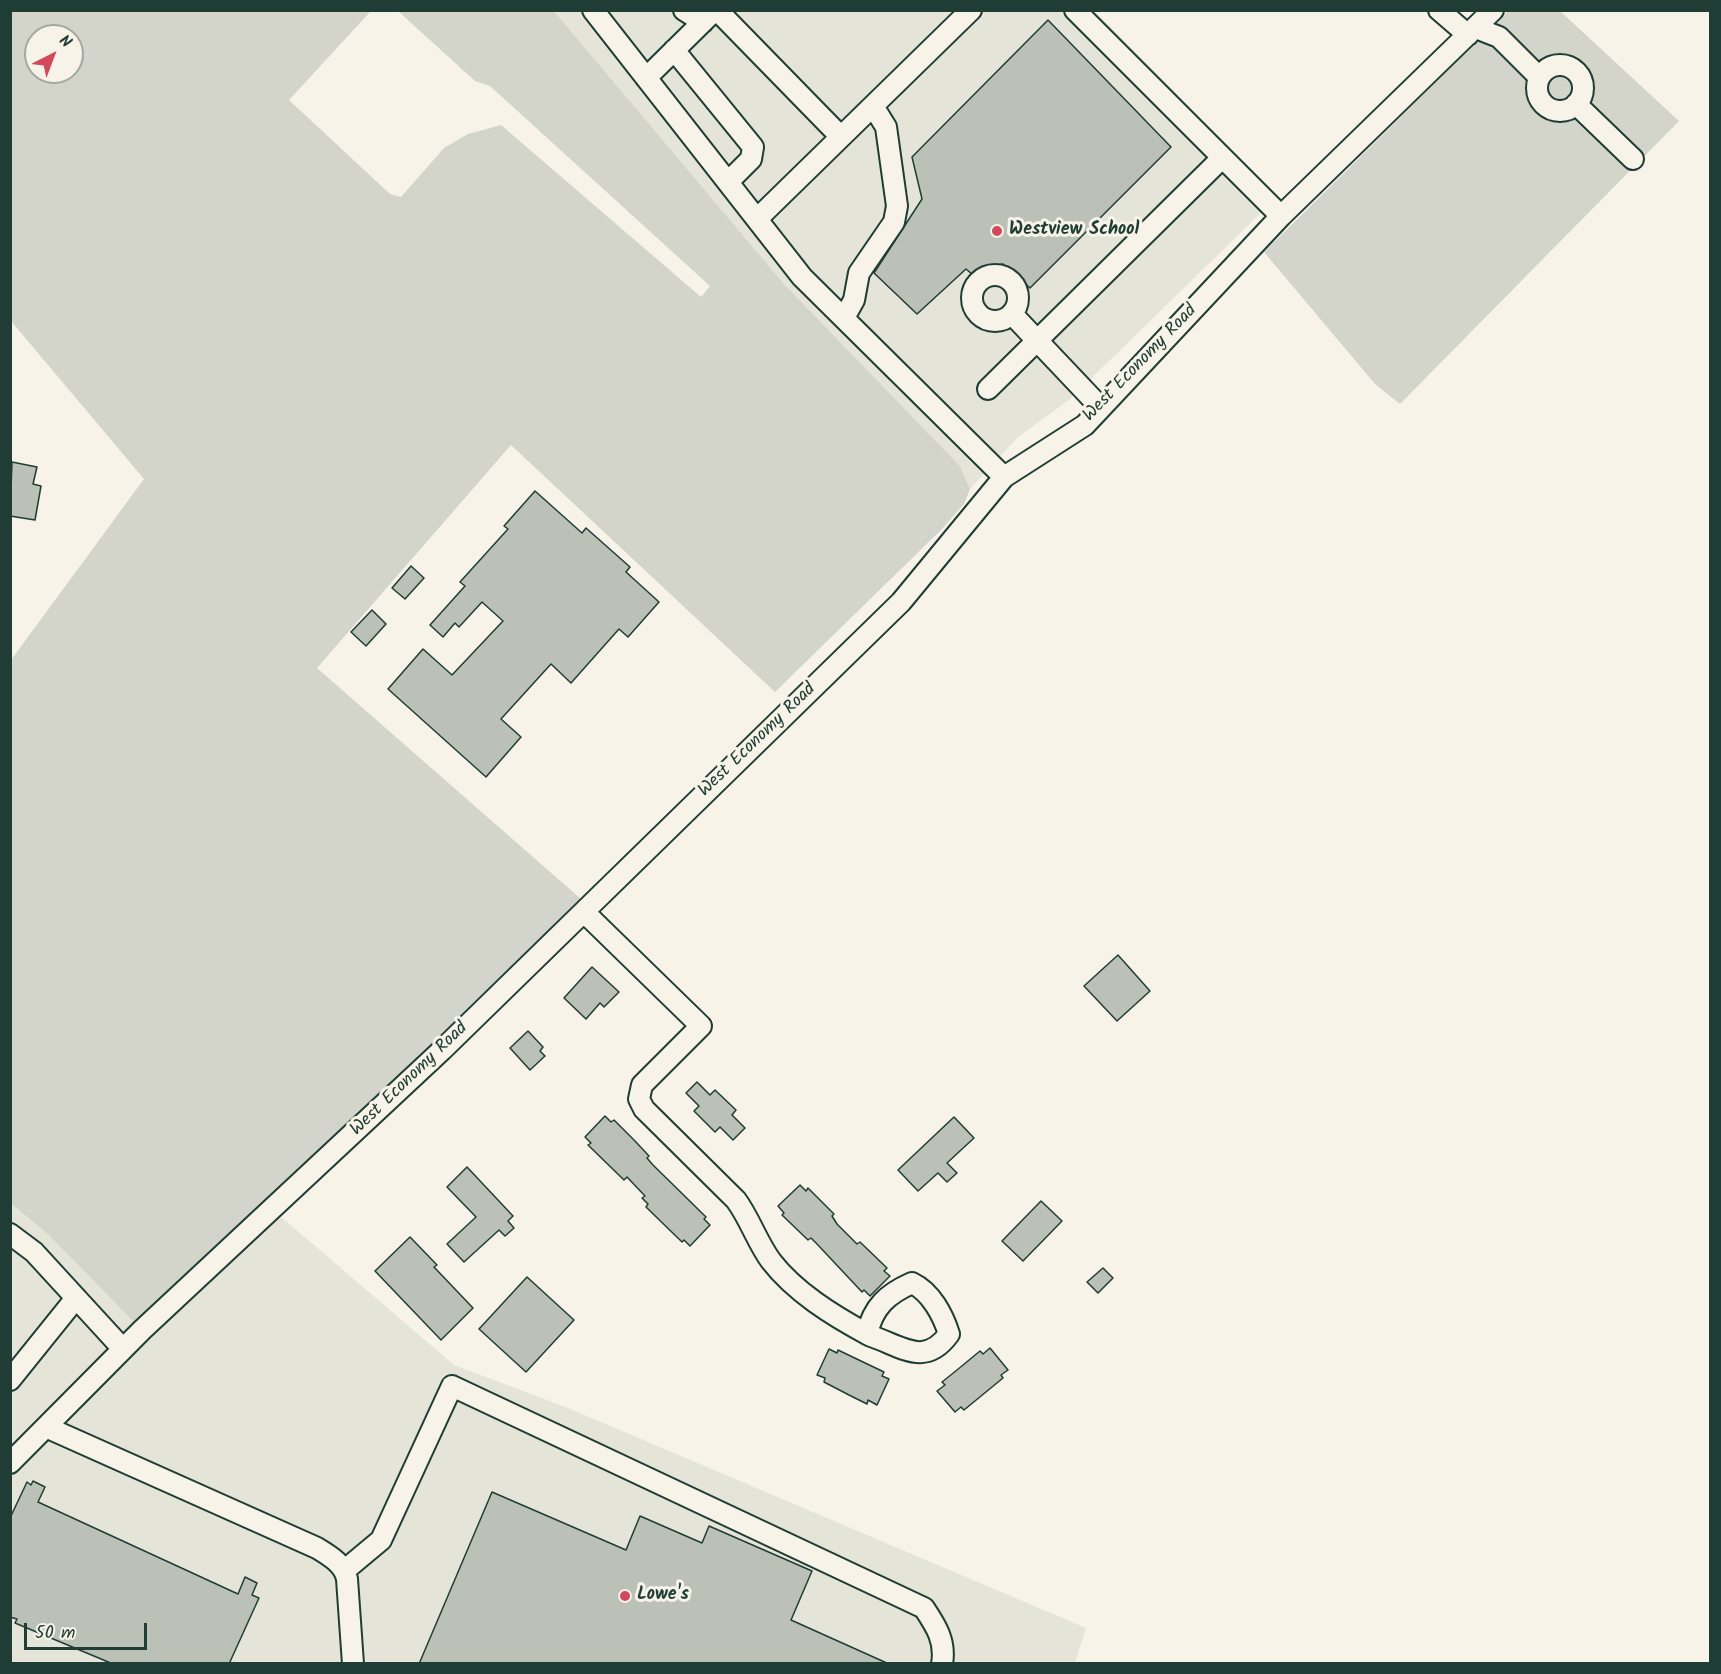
<!DOCTYPE html>
<html>
<head>
<meta charset="utf-8">
<style>
	body { margin:0 }
	#map { position:relative; width:1721px; height:1674px; overflow:hidden; background:#f7f3e8; font-family:Kalam,sans-serif }
	canvas { display:block }
	.frame { position:absolute; inset:0; border:12px solid #1f3d34; pointer-events:none }
	.north { position:absolute; left:24px; top:24px; width:60px; height:60px; box-sizing:border-box; background:#f7f3e8; border:2px solid #a1aaa0; border-radius:50%; rotate:42deg; font-size:16px; font-weight:700; line-height:24px; text-align:center; color:#1f3d34 }
	.north::after { content:''; display:block; margin:auto; width:21px; height:27px; background:#d1495b; clip-path:polygon(50% 0,100% 100%,50% 72%,0 100%) }
	.scale { position:absolute; left:24px; top:1623px; width:123px; height:27px; box-sizing:border-box; border:3px solid #1f3d34; border-top:0; padding-left:8px; font-size:18px; line-height:21px; white-space:nowrap; color:#1f3d34; -webkit-text-stroke:4px #f7f3e8; paint-order:stroke }
</style>
</head>
<body>
<div id="map">
<canvas width="1721" height="1674"></canvas>
<div class="frame"></div>
<div class="north">N</div>
<div class="scale">50 m</div>
</div>
<script>
const ctx = document.querySelector('canvas').getContext('2d');
ctx.lineJoin = 'round';
function fillPath(path, color) { ctx.fillStyle = color; ctx.fill(path, 'evenodd'); }
function trace(path, color, width, dash) { ctx.strokeStyle = color; ctx.lineWidth = width; ctx.lineCap = dash ? 'butt' : 'round'; ctx.setLineDash(dash || []); ctx.stroke(path); }
function drawText(font, color, halo, rows, align = 'center') {
  ctx.font = font + ' Kalam,sans-serif'; ctx.lineWidth = 6; ctx.setLineDash([]); ctx.textBaseline = 'middle'; ctx.strokeStyle = halo; ctx.fillStyle = color; for (const [text, x, y, turn = 0] of rows) {
    ctx.save(); ctx.translate(x, y); ctx.rotate((+turn || 0) * Math.PI / 180); ctx.textAlign = isNaN(turn) ? turn : align; if (halo) ctx.strokeText(text, 0, 0); ctx.fillText(text, 0, 0); ctx.restore();
  }
}
const built = new Path2D(`
	M 554,11 L 1095,11 L 1274,193 L 1269,205 L 1069,400 L 1018,437 L 970,489 L 960,466 L 784,284 Z
	M 10,1204 L 49,1235 L 273,1210 L 454,1365 L 568,1408 L 1086,1628 L 1075,1663 L 11,1663 Z`);
const green = new Path2D(`
	M 10,11 L 371,11 L 289,100 L 390,194 L 401,197 L 444,148 L 468,134 L 501,125 L 701,297 L 710,286 L 490,86 L 475,81 L 398,11 L 554,11 L 784,284 L 960,466 L 970,489 L 964,504 L 941,530 L 775,692 L 511,445 L 317,668 L 589,906 L 142,1330 L 49,1235 L 11,1204 L 11,660 L 144,479 L 11,321 ZM 36,36 L 72,36 L 72,72 L 36,72 Z
	M 1508,11 L 1560,11 L 1679,121 L 1400,404 L 1375,384 L 1264,252 Z`);
const building = new Path2D(`
	M 1048,20 L 1171,147 L 1030,288 L 1003,264 L 986,266 L 973,275 L 966,269 L 917,314 L 874,273 L 922,199 L 912,157 Z
	M 12,462 L 37,467 L 33,484 L 41,486 L 35,520 L 10,516 Z
	M 535,491 L 582,533 L 586,528 L 630,567 L 626,572 L 659,602 L 628,637 L 619,629 L 571,683 L 551,664 L 501,719 L 521,737 L 486,777 L 388,689 L 423,649 L 452,675 L 503,621 L 482,602 L 459,627 L 455,623 L 443,637 L 430,625 L 465,586 L 460,582 L 508,529 L 504,526 Z
	M 411,566 L 424,578 L 405,599 L 392,588 Z
	M 372,610 L 386,624 L 366,646 L 351,632 Z
	M 1118,955 L 1150,991 L 1117,1021 L 1084,986 Z
	M 592,967 L 619,992 L 604,1007 L 600,1003 L 586,1019 L 564,998 Z
	M 528,1031 L 543,1047 L 540,1051 L 545,1056 L 530,1070 L 510,1048 Z
	M 697,1082 L 710,1095 L 715,1090 L 736,1110 L 732,1115 L 745,1128 L 733,1140 L 720,1127 L 715,1132 L 694,1111 L 699,1106 L 686,1093 Z
	M 605,1116 L 611,1122 L 614,1120 L 635,1141 L 649,1156 L 647,1158 L 653,1165 L 706,1217 L 704,1219 L 710,1225 L 690,1246 L 684,1240 L 682,1242 L 646,1207 L 648,1204 L 642,1198 L 645,1196 L 627,1177 L 624,1180 L 588,1145 L 591,1143 L 585,1137 Z
	M 954,1117 L 974,1138 L 947,1163 L 957,1173 L 947,1182 L 938,1173 L 918,1191 L 898,1170 Z
	M 467,1167 L 513,1216 L 508,1221 L 514,1228 L 505,1236 L 499,1230 L 464,1262 L 447,1244 L 476,1217 L 447,1187 Z
	M 800,1185 L 806,1191 L 808,1188 L 834,1214 L 832,1216 L 837,1224 L 857,1244 L 860,1242 L 887,1268 L 884,1271 L 890,1276 L 870,1296 L 864,1290 L 862,1292 L 817,1244 L 811,1238 L 808,1240 L 782,1215 L 784,1213 L 778,1206 Z
	M 1041,1201 L 1062,1221 L 1023,1261 L 1002,1241 Z
	M 410,1237 L 437,1265 L 434,1267 L 473,1308 L 441,1340 L 375,1271 Z
	M 1103,1268 L 1113,1278 L 1098,1293 L 1087,1282 Z
	M 527,1277 L 574,1320 L 526,1372 L 479,1329 Z
	M 990,1348 L 1008,1370 L 1001,1375 L 1003,1378 L 964,1410 L 961,1407 L 955,1412 L 937,1391 L 945,1385 L 942,1382 L 957,1370 L 980,1351 L 983,1354 Z
	M 829,1349 L 837,1353 L 838,1350 L 884,1372 L 882,1376 L 889,1379 L 877,1405 L 868,1400 L 867,1404 L 849,1395 L 824,1382 L 825,1378 L 817,1375 Z
	M 33,1481 L 45,1487 L 38,1502 L 238,1594 L 245,1577 L 257,1583 L 252,1595 L 259,1598 L 229,1664 L 113,1664 L 15,1623 L 17,1619 L 10,1617 L 10,1518 L 27,1482 L 31,1485 Z
	M 492,1492 L 626,1550 L 640,1516 L 702,1543 L 709,1526 L 812,1571 L 791,1620 L 889,1664 L 419,1664 Z`);
const minor = new Path2D(`
	M 593,10 L 802,277 L 1004,477
	M 684,10 L 703,22
	M 717,10 L 841,137
	M 1075,10 L 1281,216
	M 1439,10 L 1468,35
	M 1476,28 L 1499,37 L 1539,77
	M 674,50 L 753,147 L 751,159 L 728,182
	M1537 88a23 23 0 1 1 46 0a23 23 0 1 1-46 0Z
	M 646,78 L 715,10
	M 1576,104 L 1633,159
	M 757,219 L 971,10
	M972 298a23 23 0 1 1 46 0a23 23 0 1 1-46 0Z
	M 1012,314 L 1101,408
	M 844,318 L 854,300 L 859,273 L 894,222 L 897,206 L 886,127 L 873,106
	M 988,389 L 1222,158
	M 584,912 L 701,1026 L 642,1085 L 639,1099 L 644,1109 L 736,1200 C 750,1219 757,1242 771,1261 C 795,1292 832,1315 867,1334 L 871,1336 C 903,1347 925,1367 949,1334 C 943,1315 931,1292 912,1283 C 887,1294 873,1307 867,1334
	M 10,1234 L 34,1252 L 123,1349
	M 10,1380 L 76,1298
	M 46,1427 L 317,1548 C 330,1556 344,1564 347,1579 L 353,1664
	M 10,1463 L 142,1330 L 442,1050 L 901,602 L 1004,477 L 1085,425 L 1281,216 L 1493,10
	M 345,1570 L 381,1540 L 452,1386 L 924,1608 C 936,1626 946,1641 942,1664`);
const markers = [
	[997,231,6,"#d1495b"],
	[625,1596,6,"#d1495b"]
];
const poiNames = [
	["Westview School",1009,231],
	["Lowe's",637,1596]
];
const streetNames = [
	["West Economy Road",1141,364,-46],
	["West Economy Road",758,741,-44],
	["West Economy Road",410,1080,-44]
];
fillPath(built, '#e5e4d9');
fillPath(green, '#d3d5ca');
fillPath(building, '#bbc1b6');
trace(building, '#1f3d34', 1.5);
trace(minor, '#1f3d34', 24);
trace(minor, '#f7f3e8', 20);
for (const [x, y, r, color] of markers) { const dot = new Path2D(); dot.arc(x, y, r, 0, 2 * Math.PI); ctx.fillStyle = color; ctx.fill(dot); trace(dot, '#f7f3e8', 2); }
drawText('bold 18px', '#1f3d34', '#f7f3e8', poiNames, 'left');
drawText('18px', '#1f3d34', '#f7f3e8', streetNames);
</script>
</body>
</html>
